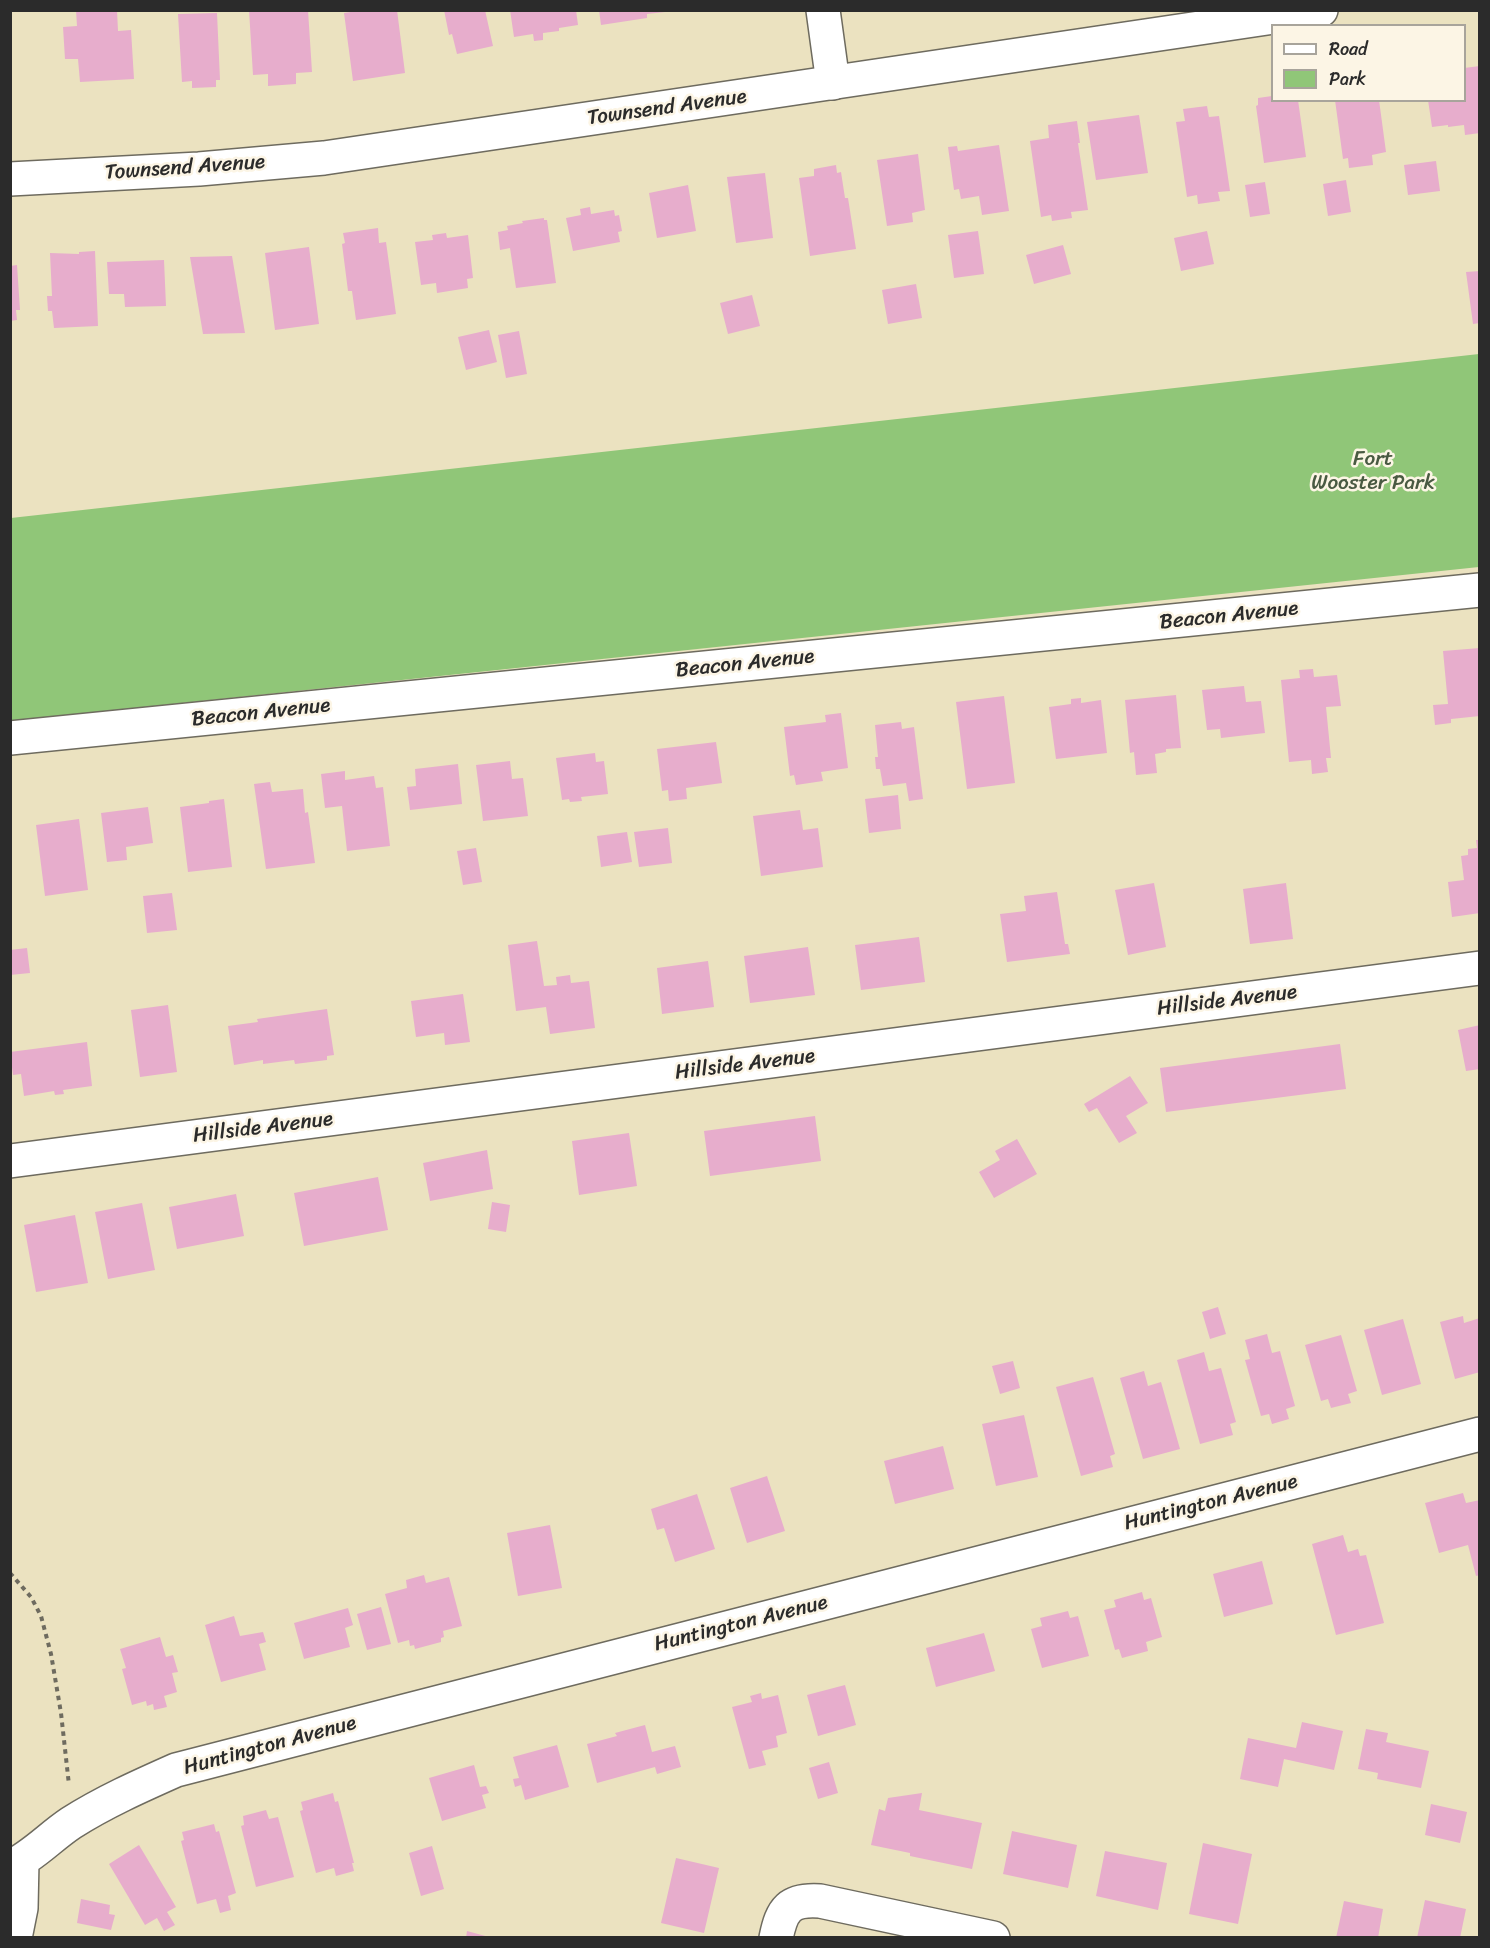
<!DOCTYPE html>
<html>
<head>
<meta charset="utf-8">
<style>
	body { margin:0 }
	#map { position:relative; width:1490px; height:1948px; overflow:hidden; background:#ebe2c0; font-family:Sriracha,sans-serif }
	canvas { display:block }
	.frame { position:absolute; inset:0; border:12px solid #2b2b2b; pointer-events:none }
	.legend { position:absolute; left:1271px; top:24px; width:195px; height:78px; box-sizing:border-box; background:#fcf5e5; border:2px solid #a8a49b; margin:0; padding:8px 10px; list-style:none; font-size:18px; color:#2b2b2b }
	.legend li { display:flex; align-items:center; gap:12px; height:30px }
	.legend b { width:30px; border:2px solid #a8a49b }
</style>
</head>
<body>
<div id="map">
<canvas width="1490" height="1948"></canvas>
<div class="frame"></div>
<ul class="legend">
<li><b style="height:8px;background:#fff"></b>Road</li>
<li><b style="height:16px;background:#90c678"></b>Park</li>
</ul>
</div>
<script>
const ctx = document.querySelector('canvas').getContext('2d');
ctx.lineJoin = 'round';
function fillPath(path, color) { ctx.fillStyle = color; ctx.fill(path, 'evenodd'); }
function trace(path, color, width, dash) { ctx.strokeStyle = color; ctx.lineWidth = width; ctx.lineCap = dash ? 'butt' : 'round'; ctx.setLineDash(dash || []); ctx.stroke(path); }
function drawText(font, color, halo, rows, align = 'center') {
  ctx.font = font + ' Sriracha,sans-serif'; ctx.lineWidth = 5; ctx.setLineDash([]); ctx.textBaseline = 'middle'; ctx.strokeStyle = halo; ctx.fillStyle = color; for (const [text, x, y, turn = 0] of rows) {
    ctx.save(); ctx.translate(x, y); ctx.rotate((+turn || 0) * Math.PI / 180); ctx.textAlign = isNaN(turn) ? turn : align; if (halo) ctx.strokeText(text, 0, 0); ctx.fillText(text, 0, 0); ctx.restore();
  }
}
const green = new Path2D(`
	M 1479,354 L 1479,567 L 11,721 L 11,518 Z`);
const building = new Path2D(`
	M 76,10 L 117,10 L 118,31 L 131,30 L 134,79 L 80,82 L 78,59 L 65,59 L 63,27 L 77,26 Z
	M 249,10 L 308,10 L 312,72 L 296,73 L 296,84 L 268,86 L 268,74 L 253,75 Z
	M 364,10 L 397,10 L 405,73 L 353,81 L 344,13 Z
	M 444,10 L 485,10 L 493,46 L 457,54 L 452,34 L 449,35 Z
	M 510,10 L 576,10 L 578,25 L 559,28 L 559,31 L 543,33 L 543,40 L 534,41 L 533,34 L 514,37 Z
	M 599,10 L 665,10 L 665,12 L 647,14 L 647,18 L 601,25 Z
	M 217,13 L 220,80 L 216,80 L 216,87 L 192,88 L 192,81 L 182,82 L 178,14 Z
	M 1480,66 L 1480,133 L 1465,135 L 1464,125 L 1448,127 L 1448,125 L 1432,127 L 1428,100 L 1464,100 L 1464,68 Z
	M 1272,96 L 1272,100 L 1298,100 L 1306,157 L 1264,163 L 1256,106 L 1258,105 L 1258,98 Z
	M 1335,100 L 1379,100 L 1386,152 L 1372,155 L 1373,165 L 1349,168 L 1348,158 L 1343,159 Z
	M 1207,106 L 1209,117 L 1219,116 L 1230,191 L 1218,192 L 1220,201 L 1198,204 L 1197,195 L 1187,197 L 1176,122 L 1185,121 L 1183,109 Z
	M 1139,115 L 1148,173 L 1096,180 L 1087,122 Z
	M 1077,121 L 1080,143 L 1078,143 L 1088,210 L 1071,212 L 1072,218 L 1052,221 L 1051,215 L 1041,217 L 1030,141 L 1049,138 L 1048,125 Z
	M 999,145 L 1009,211 L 982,215 L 979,196 L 961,199 L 959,189 L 954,190 L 948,147 L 957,146 L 958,151 Z
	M 918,154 L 925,210 L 912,213 L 913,222 L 887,226 L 877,160 Z
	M 1436,161 L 1440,191 L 1408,195 L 1404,165 Z
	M 836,165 L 837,173 L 841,172 L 845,198 L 848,198 L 856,249 L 810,256 L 799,178 L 814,176 L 814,169 Z
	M 765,173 L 773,238 L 736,243 L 727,177 Z
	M 1346,180 L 1351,212 L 1328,216 L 1323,184 Z
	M 1265,182 L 1270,214 L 1250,217 L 1245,185 Z
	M 688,185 L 696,231 L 657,238 L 649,193 Z
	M 590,207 L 591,214 L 614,210 L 615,216 L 619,215 L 622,231 L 618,232 L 620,242 L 573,251 L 566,218 L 581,215 L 580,209 Z
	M 544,218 L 544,220 L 547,220 L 556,283 L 516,288 L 510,248 L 500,250 L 498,232 L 508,230 L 507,226 L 523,223 L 522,221 Z
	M 378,228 L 379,243 L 386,242 L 396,314 L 356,320 L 352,291 L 348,291 L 342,244 L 345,243 L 343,233 Z
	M 978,231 L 984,274 L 954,278 L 948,235 Z
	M 1207,231 L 1214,264 L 1181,271 L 1174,238 Z
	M 446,233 L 447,238 L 468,235 L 473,278 L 467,279 L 468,288 L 437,293 L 436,283 L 421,285 L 415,242 L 433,240 L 432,235 Z
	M 1063,245 L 1071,274 L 1034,284 L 1026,255 Z
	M 309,247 L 319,324 L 275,330 L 265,253 Z
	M 95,251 L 98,326 L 54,328 L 52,311 L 48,311 L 47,296 L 52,296 L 50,253 L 79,254 L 79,252 Z
	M 232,256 L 245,333 L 203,334 L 190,257 Z
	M 164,260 L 166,306 L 125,307 L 124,294 L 109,294 L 107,262 Z
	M 17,265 L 20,310 L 16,310 L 17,320 L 10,321 L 10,266 Z
	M 1480,271 L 1480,323 L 1473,324 L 1466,272 Z
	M 916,284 L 922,318 L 888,324 L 882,290 Z
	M 752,295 L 760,326 L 728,334 L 720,303 Z
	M 489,330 L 497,362 L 466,370 L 458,337 Z
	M 519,331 L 527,374 L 506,378 L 498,335 Z
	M 1480,648 L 1480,716 L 1451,719 L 1451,723 L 1435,725 L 1433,705 L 1448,704 L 1443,651 Z
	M 1313,669 L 1314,677 L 1337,675 L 1341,706 L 1326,707 L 1331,758 L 1326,758 L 1328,772 L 1312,774 L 1311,760 L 1289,762 L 1281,680 L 1300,678 L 1299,670 Z
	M 1244,686 L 1246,702 L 1261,701 L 1265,733 L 1221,738 L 1220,729 L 1207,730 L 1202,690 Z
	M 1176,695 L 1181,748 L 1166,749 L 1166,752 L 1155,754 L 1157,773 L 1136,775 L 1134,752 L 1130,753 L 1125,700 Z
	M 1004,696 L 1015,783 L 967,789 L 956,702 Z
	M 1081,698 L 1081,703 L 1101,700 L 1107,753 L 1056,759 L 1049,707 L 1071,704 L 1071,699 Z
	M 841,713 L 848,768 L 821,772 L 823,781 L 796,785 L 794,775 L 790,776 L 784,727 L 826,722 L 825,715 Z
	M 901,722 L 902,729 L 914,727 L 923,799 L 909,801 L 906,783 L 883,786 L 880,769 L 876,769 L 875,757 L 878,757 L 875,725 Z
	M 716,742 L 722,783 L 686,788 L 687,799 L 669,801 L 668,790 L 662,791 L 657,749 Z
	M 595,753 L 596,762 L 604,761 L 608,794 L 581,797 L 582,801 L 570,802 L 569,799 L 562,800 L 556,758 Z
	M 510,761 L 512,779 L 523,778 L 528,816 L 483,821 L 476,765 Z
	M 458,764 L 462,804 L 410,810 L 407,787 L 416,786 L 415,769 Z
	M 345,771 L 345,780 L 374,776 L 376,788 L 383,787 L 390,846 L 347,851 L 342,806 L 325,808 L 321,774 Z
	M 270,782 L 272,792 L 303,789 L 305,813 L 308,812 L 315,863 L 266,869 L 254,784 Z
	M 898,795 L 901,829 L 869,833 L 865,799 Z
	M 224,799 L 232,867 L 188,872 L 180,807 L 209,803 L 209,801 Z
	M 148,807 L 153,843 L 126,847 L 127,860 L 107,862 L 101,813 Z
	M 800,810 L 803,830 L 818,828 L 823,867 L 761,876 L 753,816 Z
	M 79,819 L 88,890 L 45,896 L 36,825 Z
	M 668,828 L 672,863 L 639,867 L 634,832 Z
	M 627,832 L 632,862 L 601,867 L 597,836 Z
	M 1476,840 L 1480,840 L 1480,913 L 1452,917 L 1448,882 L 1464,880 L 1461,856 L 1468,855 L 1468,849 L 1477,848 Z
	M 476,848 L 482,882 L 463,885 L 457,851 Z
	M 1154,883 L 1166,947 L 1128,955 L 1115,890 Z
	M 1286,883 L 1293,939 L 1250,944 L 1243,889 Z
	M 1057,892 L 1065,944 L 1068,944 L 1070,954 L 1007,962 L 1000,914 L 1026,911 L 1024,896 Z
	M 172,893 L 177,930 L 147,933 L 143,896 Z
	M 919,937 L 925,982 L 861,990 L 855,945 Z
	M 537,941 L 544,986 L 557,985 L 556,977 L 570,975 L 571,983 L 589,981 L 595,1028 L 550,1034 L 546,1007 L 516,1011 L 508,945 Z
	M 808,947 L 815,995 L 750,1003 L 744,956 Z
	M 27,948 L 30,973 L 10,975 L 10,950 Z
	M 708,961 L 714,1007 L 662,1014 L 657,968 Z
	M 463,994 L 470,1042 L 445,1045 L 444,1033 L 416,1037 L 411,1001 Z
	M 168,1005 L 177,1072 L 140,1077 L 131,1010 Z
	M 327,1009 L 334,1055 L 327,1056 L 327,1060 L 295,1064 L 294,1060 L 263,1064 L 263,1060 L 234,1065 L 228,1026 L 258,1022 L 257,1019 Z
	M 1480,1025 L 1480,1069 L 1466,1071 L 1458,1030 Z
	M 87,1042 L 92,1086 L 63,1090 L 64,1094 L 55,1095 L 54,1091 L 24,1096 L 21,1074 L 13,1075 L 10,1052 Z
	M 1340,1044 L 1346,1089 L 1166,1112 L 1160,1068 Z
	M 1130,1076 L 1148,1103 L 1126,1116 L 1137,1133 L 1119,1143 L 1097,1108 L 1089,1112 L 1084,1104 Z
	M 815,1116 L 821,1161 L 710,1176 L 704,1131 Z
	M 629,1133 L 637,1186 L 579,1195 L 572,1141 Z
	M 1017,1139 L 1037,1174 L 994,1198 L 979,1172 L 1000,1160 L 995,1151 Z
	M 487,1150 L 493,1189 L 430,1201 L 423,1163 Z
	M 378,1177 L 388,1230 L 304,1246 L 294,1193 Z
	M 236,1194 L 244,1236 L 177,1249 L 169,1207 Z
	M 492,1202 L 510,1205 L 506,1232 L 488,1229 Z
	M 142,1203 L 155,1270 L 108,1279 L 95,1212 Z
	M 75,1215 L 88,1283 L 36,1292 L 24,1225 Z
	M 1218,1307 L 1226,1334 L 1210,1339 L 1202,1312 Z
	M 1463,1316 L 1464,1323 L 1480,1318 L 1480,1372 L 1455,1379 L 1440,1322 Z
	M 1403,1319 L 1421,1384 L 1382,1395 L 1364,1330 Z
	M 1267,1334 L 1272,1353 L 1280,1351 L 1295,1406 L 1286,1409 L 1289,1419 L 1272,1424 L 1269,1414 L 1261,1416 L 1245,1360 L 1250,1359 L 1245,1340 Z
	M 1341,1335 L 1357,1391 L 1348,1394 L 1351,1403 L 1331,1408 L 1328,1399 L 1321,1401 L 1305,1345 Z
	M 1204,1352 L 1209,1371 L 1221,1368 L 1236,1422 L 1230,1424 L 1233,1435 L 1200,1444 L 1177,1360 Z
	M 1013,1361 L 1020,1388 L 1000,1394 L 992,1366 Z
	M 1144,1371 L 1148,1386 L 1161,1382 L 1180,1449 L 1143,1459 L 1120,1378 Z
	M 1093,1377 L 1115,1454 L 1110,1456 L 1113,1467 L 1081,1476 L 1056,1387 Z
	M 1024,1415 L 1038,1477 L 996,1486 L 982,1424 Z
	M 943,1446 L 954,1489 L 895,1504 L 884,1461 Z
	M 767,1476 L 785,1531 L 747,1543 L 730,1488 Z
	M 1463,1493 L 1466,1503 L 1480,1500 L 1480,1575 L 1476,1576 L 1468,1545 L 1439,1553 L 1425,1503 Z
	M 697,1494 L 715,1549 L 675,1562 L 664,1528 L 657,1530 L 651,1509 Z
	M 550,1525 L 562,1588 L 518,1596 L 507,1533 Z
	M 1343,1535 L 1348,1552 L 1358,1549 L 1360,1556 L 1366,1555 L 1384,1623 L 1336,1635 L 1312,1544 Z
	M 1262,1561 L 1273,1604 L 1224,1617 L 1213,1574 Z
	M 424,1575 L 426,1583 L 449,1577 L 462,1626 L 443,1631 L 444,1637 L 441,1638 L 441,1642 L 415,1649 L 414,1645 L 410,1646 L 409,1640 L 398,1643 L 385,1594 L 407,1588 L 406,1580 Z
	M 1142,1592 L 1144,1600 L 1151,1598 L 1162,1637 L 1146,1642 L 1148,1651 L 1122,1658 L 1119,1649 L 1115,1650 L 1104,1610 L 1116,1607 L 1114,1600 Z
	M 381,1607 L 391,1644 L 367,1650 L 357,1614 Z
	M 348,1608 L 353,1625 L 345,1628 L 350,1647 L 304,1659 L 294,1623 Z
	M 1068,1611 L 1070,1618 L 1078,1616 L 1089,1656 L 1042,1668 L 1031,1629 L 1042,1626 L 1040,1618 Z
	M 234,1616 L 240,1636 L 263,1632 L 266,1642 L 259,1644 L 266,1670 L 221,1682 L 205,1625 Z
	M 984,1633 L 995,1671 L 936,1687 L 926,1648 Z
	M 160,1637 L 166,1657 L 173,1655 L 178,1672 L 172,1673 L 177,1692 L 164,1696 L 167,1707 L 154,1710 L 153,1704 L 147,1706 L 146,1701 L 132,1705 L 122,1669 L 126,1668 L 120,1649 Z
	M 845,1685 L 856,1725 L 818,1736 L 807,1695 Z
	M 761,1693 L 762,1699 L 778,1695 L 787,1733 L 776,1736 L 778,1747 L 762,1751 L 766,1765 L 749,1769 L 732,1707 L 752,1702 L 750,1696 Z
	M 1302,1722 L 1343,1731 L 1334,1770 L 1284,1759 L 1278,1787 L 1240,1779 L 1248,1738 L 1296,1748 Z
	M 645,1725 L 652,1752 L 675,1746 L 681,1767 L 657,1774 L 655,1767 L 597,1783 L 587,1744 L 617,1736 L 615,1733 Z
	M 1366,1729 L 1388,1733 L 1386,1742 L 1429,1751 L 1421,1788 L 1377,1779 L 1378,1773 L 1358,1769 Z
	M 557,1745 L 569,1787 L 525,1800 L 521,1785 L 515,1787 L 513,1779 L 519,1778 L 513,1757 Z
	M 829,1762 L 838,1793 L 818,1799 L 809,1768 Z
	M 474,1765 L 480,1787 L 486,1786 L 489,1793 L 482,1795 L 486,1808 L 442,1821 L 429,1778 Z
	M 333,1793 L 335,1802 L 338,1801 L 354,1863 L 352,1863 L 354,1871 L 336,1876 L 334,1868 L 316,1873 L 300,1811 L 303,1810 L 301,1802 Z
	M 922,1793 L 919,1810 L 982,1823 L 972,1869 L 910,1856 L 910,1853 L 871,1845 L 879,1809 L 885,1811 L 888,1798 Z
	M 1431,1804 L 1467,1812 L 1460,1843 L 1425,1835 Z
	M 266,1810 L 269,1819 L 278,1817 L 294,1877 L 256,1887 L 241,1826 L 244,1825 L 243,1816 Z
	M 214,1824 L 216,1832 L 219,1831 L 236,1893 L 228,1896 L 231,1910 L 220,1913 L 216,1899 L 197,1904 L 181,1841 L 184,1840 L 182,1832 Z
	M 1012,1831 L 1077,1845 L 1068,1888 L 1003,1874 Z
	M 1203,1843 L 1252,1854 L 1238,1924 L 1189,1914 Z
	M 139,1845 L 176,1907 L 167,1912 L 175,1925 L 164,1931 L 157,1918 L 145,1925 L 109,1864 Z
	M 432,1846 L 444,1889 L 421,1896 L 409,1853 Z
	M 1105,1851 L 1167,1863 L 1158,1910 L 1096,1896 Z
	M 676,1858 L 719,1868 L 704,1933 L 661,1923 Z
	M 81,1899 L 110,1905 L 109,1914 L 115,1915 L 111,1930 L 77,1923 Z
	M 1425,1900 L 1466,1909 L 1460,1938 L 1417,1938 Z
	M 1344,1901 L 1383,1909 L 1378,1938 L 1336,1938 Z
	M 467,1931 L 489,1937 L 488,1938 L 466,1938 Z`);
const path = new Path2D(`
	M 10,1573 L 31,1597 L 41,1616 L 51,1654 L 61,1713 L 69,1785`);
const minor = new Path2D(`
	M 823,10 L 833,83
	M 10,738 L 1480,590
	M 10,1161 L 1480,968
	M 10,1867 C 33,1856 50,1837 71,1823 C 104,1802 140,1786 176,1770 L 1480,1434
	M 15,1938 L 21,1908 L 22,1861
	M 776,1938 C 782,1909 789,1899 820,1901 L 993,1938`);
const secondary = new Path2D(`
	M 10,179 L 199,169 L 324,158 L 1321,10`);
const streetNames = [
	["Townsend Avenue",667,108,-8],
	["Townsend Avenue",185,168,-4],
	["Beacon Avenue",1229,616,-6],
	["Beacon Avenue",745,664,-6],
	["Beacon Avenue",261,713,-6],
	["Hillside Avenue",1227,1001,-7],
	["Hillside Avenue",745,1065,-7],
	["Hillside Avenue",263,1128,-7],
	["Huntington Avenue",1211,1503,-14],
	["Huntington Avenue",741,1624,-14],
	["Huntington Avenue",270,1746,-15]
];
const parkNames = [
	["Fort",1373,460],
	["Wooster Park",1373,484]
];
fillPath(green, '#90c678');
fillPath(building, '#e7adcc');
trace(minor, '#6e6b5f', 36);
trace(secondary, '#6e6b5f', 36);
trace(path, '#6e6b5f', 4, [4.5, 4.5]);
trace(minor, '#fff', 33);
trace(secondary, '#fff', 33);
drawText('21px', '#2b2b2b', '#fcf5e5', streetNames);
drawText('21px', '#495a42', '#fcf5e5', parkNames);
</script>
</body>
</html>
